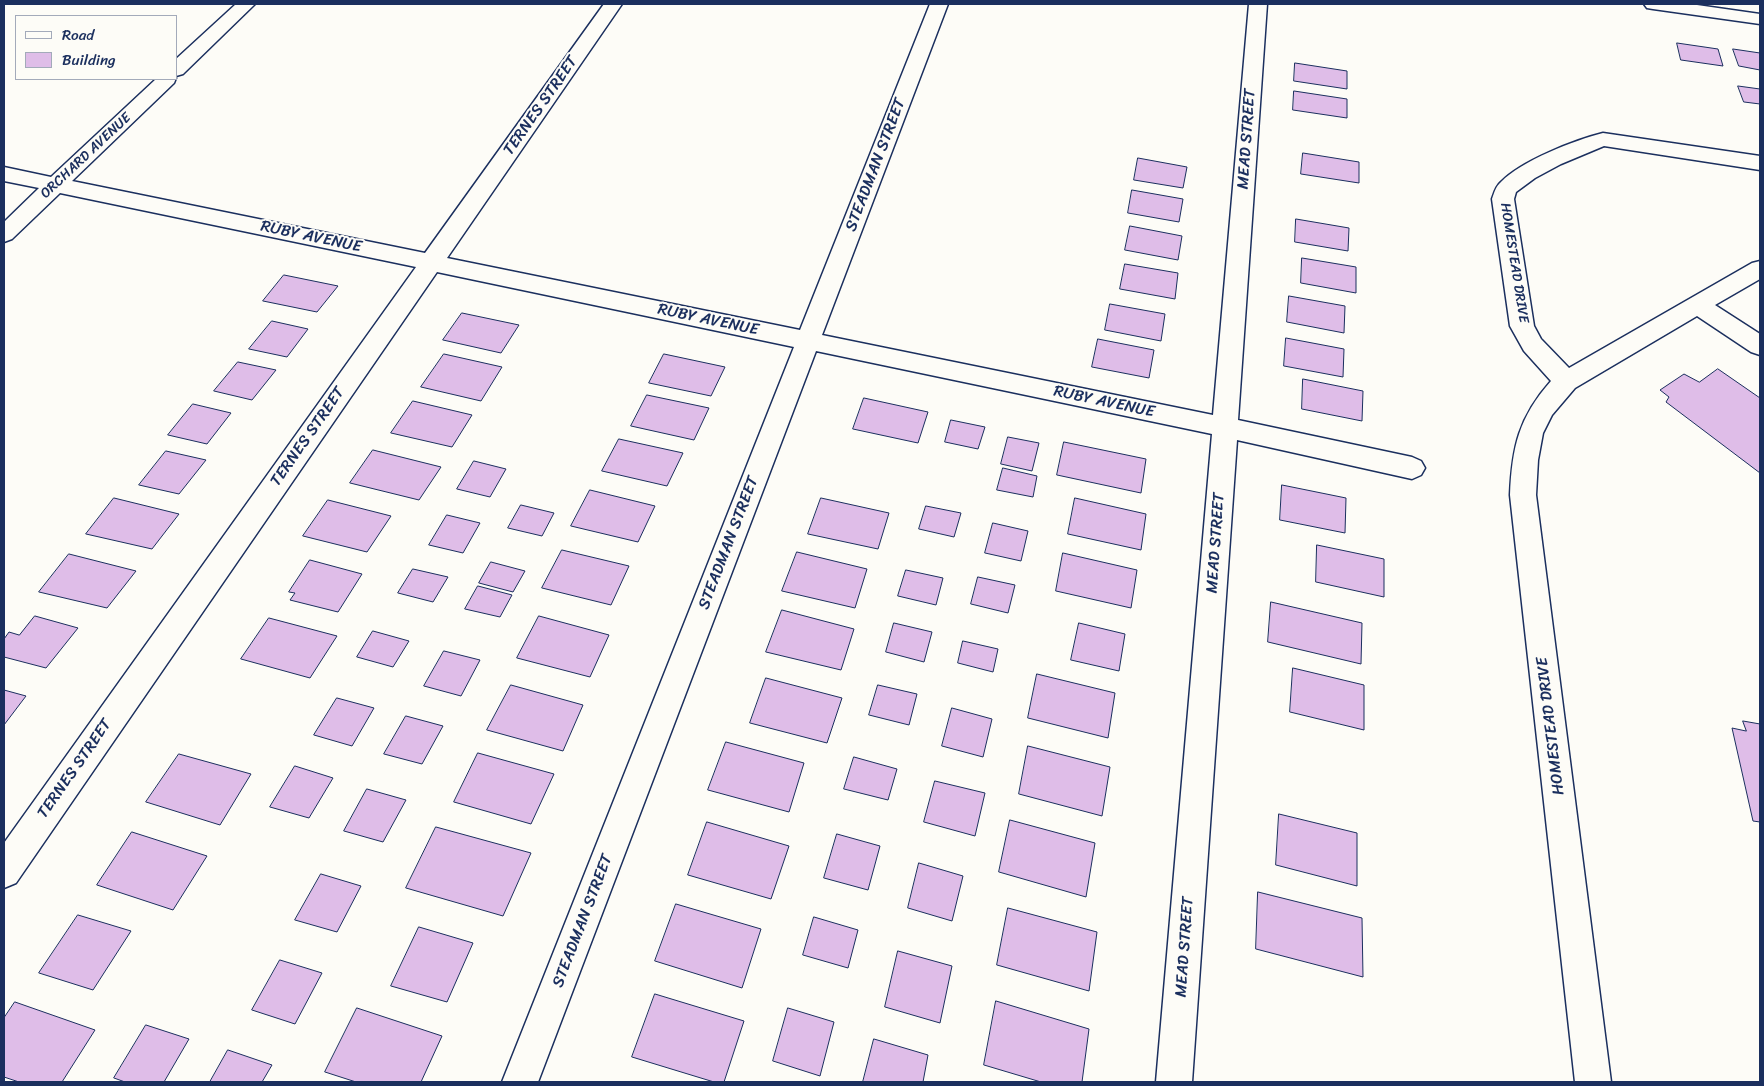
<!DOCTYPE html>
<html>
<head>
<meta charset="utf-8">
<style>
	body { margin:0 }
	#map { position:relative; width:1764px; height:1086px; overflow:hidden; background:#fdfcf7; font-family:Sriracha,sans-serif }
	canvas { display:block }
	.frame { position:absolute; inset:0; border:5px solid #1b2f5e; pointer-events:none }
	.legend { position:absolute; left:15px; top:15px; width:162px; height:65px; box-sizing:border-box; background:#fdfcf7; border:1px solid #a3aaba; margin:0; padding:6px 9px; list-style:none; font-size:15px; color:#1b2f5e }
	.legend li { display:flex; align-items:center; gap:10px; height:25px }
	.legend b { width:25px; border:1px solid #a3aaba }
</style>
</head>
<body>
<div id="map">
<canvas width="1764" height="1086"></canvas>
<div class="frame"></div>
<ul class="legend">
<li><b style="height:6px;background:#fdfcf7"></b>Road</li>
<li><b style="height:14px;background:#dfbde8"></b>Building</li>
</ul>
</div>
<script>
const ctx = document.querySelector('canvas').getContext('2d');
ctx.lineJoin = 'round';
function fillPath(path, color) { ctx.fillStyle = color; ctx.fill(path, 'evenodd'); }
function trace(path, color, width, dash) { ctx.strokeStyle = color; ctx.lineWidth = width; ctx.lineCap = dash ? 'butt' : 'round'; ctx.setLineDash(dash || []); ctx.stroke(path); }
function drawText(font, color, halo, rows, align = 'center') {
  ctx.font = font + ' Sriracha,sans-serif'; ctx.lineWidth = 4; ctx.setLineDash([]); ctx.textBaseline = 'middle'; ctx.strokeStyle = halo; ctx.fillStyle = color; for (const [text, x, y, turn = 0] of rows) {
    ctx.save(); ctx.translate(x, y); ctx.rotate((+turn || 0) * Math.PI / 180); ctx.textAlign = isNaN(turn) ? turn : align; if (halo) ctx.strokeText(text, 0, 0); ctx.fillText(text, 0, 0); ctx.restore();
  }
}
const building = new Path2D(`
	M 1677,43 L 1718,49 L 1723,66 L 1681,60 Z
	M 1733,49 L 1760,53 L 1760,70 L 1739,66 Z
	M 1295,63 L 1347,71 L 1347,89 L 1294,81 Z
	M 1738,86 L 1760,89 L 1760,104 L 1744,102 Z
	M 1294,91 L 1347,99 L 1347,118 L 1293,110 Z
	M 1303,153 L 1359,162 L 1359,183 L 1301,174 Z
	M 1138,158 L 1187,167 L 1183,188 L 1134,180 Z
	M 1132,190 L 1183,199 L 1179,222 L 1128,213 Z
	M 1296,219 L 1349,228 L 1348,251 L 1295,242 Z
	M 1130,226 L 1182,236 L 1178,260 L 1125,250 Z
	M 1302,258 L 1356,267 L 1356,293 L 1301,283 Z
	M 1125,264 L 1178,273 L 1175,299 L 1120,289 Z
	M 284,275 L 338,286 L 317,312 L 263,301 Z
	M 1289,296 L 1345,306 L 1344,333 L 1287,322 Z
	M 1110,304 L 1165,314 L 1161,341 L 1105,330 Z
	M 462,313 L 519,325 L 501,353 L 443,340 Z
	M 272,321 L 308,329 L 287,357 L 249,349 Z
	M 1286,338 L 1344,349 L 1343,377 L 1284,366 Z
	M 1098,339 L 1154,350 L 1149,378 L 1092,367 Z
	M 444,354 L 502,367 L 481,401 L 421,387 Z
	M 664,354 L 725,367 L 711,396 L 649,383 Z
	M 238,362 L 276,370 L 252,400 L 214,391 Z
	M 1718,369 L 1760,398 L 1760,473 L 1666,402 L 1669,397 L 1660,390 L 1684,374 L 1699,382 Z
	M 1303,379 L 1363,391 L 1362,421 L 1302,409 Z
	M 647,395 L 709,408 L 694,440 L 631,426 Z
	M 864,398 L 928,412 L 918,443 L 853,429 Z
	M 413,401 L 472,415 L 452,447 L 391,433 Z
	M 193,404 L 231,413 L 207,444 L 168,435 Z
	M 951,420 L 985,427 L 978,449 L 945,442 Z
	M 1008,437 L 1039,443 L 1032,471 L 1001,464 Z
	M 619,439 L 683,453 L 667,486 L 602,471 Z
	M 1064,442 L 1146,459 L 1141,493 L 1057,475 Z
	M 373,450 L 441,467 L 419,500 L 350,483 Z
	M 166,451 L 206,460 L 179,494 L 139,485 Z
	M 474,461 L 506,469 L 490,497 L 457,489 Z
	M 1003,468 L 1037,476 L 1033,497 L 997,490 Z
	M 1282,485 L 1346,498 L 1345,533 L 1280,520 Z
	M 590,490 L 655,506 L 638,542 L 571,526 Z
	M 114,498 L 179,514 L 152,549 L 86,534 Z
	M 821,498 L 889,513 L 878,549 L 808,534 Z
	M 1075,498 L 1146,514 L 1141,550 L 1068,534 Z
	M 328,500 L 391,516 L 367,552 L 303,536 Z
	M 521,505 L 554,513 L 542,536 L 508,528 Z
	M 926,506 L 961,513 L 954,537 L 919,529 Z
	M 447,515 L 480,523 L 463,553 L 429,545 Z
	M 993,523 L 1028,531 L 1021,561 L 985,553 Z
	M 1317,545 L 1384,559 L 1384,597 L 1316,582 Z
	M 562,550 L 629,566 L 611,605 L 542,588 Z
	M 797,552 L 867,569 L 855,608 L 782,591 Z
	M 1063,553 L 1137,570 L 1131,608 L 1056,591 Z
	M 69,554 L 136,571 L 107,608 L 39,592 Z
	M 310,560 L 362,574 L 338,612 L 290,600 L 295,593 L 289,592 Z
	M 491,562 L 525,571 L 513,592 L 479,583 Z
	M 413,569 L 448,577 L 433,602 L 398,593 Z
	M 906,570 L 943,578 L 936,605 L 898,596 Z
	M 978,577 L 1015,585 L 1008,613 L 971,604 Z
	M 478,586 L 512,595 L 500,617 L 465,609 Z
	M 1271,602 L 1362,623 L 1361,664 L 1268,642 Z
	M 782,610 L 854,629 L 841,670 L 766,652 Z
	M 35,616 L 78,628 L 46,668 L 4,657 L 4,639 L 9,632 L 19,635 Z
	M 539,616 L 609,635 L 590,677 L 517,658 Z
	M 269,618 L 337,636 L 310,678 L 241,659 Z
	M 894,623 L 932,632 L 924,662 L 886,652 Z
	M 1079,623 L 1125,634 L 1119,671 L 1071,660 Z
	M 373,631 L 409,641 L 393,667 L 357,657 Z
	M 963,641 L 998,649 L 993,672 L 958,663 Z
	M 444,651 L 480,660 L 461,696 L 424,686 Z
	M 1293,668 L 1364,685 L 1364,730 L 1290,712 Z
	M 1037,674 L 1115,693 L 1108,738 L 1028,718 Z
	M 766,678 L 842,698 L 827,743 L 750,723 Z
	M 511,685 L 583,705 L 563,751 L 487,730 Z
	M 878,685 L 917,694 L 909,725 L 869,715 Z
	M 4,690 L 26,696 L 4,725 Z
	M 337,698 L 374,708 L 352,746 L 314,735 Z
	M 952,708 L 992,719 L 983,757 L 942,746 Z
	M 406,716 L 443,726 L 422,764 L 384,754 Z
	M 1743,721 L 1760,724 L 1760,825 L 1760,822 L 1753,821 L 1732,728 L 1746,731 Z
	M 726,742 L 804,763 L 789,812 L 708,790 Z
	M 1028,746 L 1110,767 L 1102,816 L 1019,794 Z
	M 478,753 L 554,774 L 531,824 L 454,802 Z
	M 179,754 L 251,774 L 220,825 L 146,802 Z
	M 854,757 L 897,769 L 888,800 L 844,789 Z
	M 295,766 L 333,778 L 309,818 L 270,807 Z
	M 935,781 L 985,793 L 975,836 L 924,822 Z
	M 367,789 L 406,800 L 383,842 L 344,831 Z
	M 1279,814 L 1357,833 L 1357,886 L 1276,865 Z
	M 1010,820 L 1095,843 L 1086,897 L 999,872 Z
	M 707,822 L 789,846 L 771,899 L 688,875 Z
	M 436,827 L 531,853 L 503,916 L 406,888 Z
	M 132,832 L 207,856 L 173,910 L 97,885 Z
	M 837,834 L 880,846 L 868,890 L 824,878 Z
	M 919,863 L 963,876 L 952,921 L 908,908 Z
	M 321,874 L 361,886 L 337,932 L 295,920 Z
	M 1258,892 L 1362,918 L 1363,977 L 1256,949 Z
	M 676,904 L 761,929 L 742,988 L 655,961 Z
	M 1008,908 L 1097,932 L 1089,991 L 997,965 Z
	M 78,915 L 131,931 L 93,990 L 39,973 Z
	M 814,917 L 858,930 L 848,968 L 803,955 Z
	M 419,927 L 473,943 L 447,1002 L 391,986 Z
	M 898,951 L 952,966 L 940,1023 L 885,1007 Z
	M 280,960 L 322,973 L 295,1024 L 252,1010 Z
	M 655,994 L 744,1021 L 724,1082 L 714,1082 L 632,1057 Z
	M 996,1001 L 1089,1029 L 1082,1082 L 1041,1082 L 984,1065 Z
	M 15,1002 L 95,1030 L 62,1082 L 19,1082 L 4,1077 L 4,1018 Z
	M 357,1008 L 442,1036 L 421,1082 L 356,1082 L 325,1072 Z
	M 788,1008 L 834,1022 L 820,1076 L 773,1061 Z
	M 146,1025 L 189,1039 L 164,1082 L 125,1082 L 114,1078 Z
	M 874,1039 L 928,1055 L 923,1082 L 863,1082 Z
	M 228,1050 L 272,1065 L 262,1082 L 210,1082 Z`);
const minor = new Path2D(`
	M 236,4 L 255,4 L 183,74 L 176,76 L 176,59 Z
	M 604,4 L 622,4 L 447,258 L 800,330 L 930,4 L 948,4 L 822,335 L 1213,415 L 1249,4 L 1267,4 L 1238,420 L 1412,457 L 1421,461 L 1425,468 L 1421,475 L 1412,479 L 1237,440 L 1192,1082 L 1156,1082 L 1212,434 L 816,351 L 538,1082 L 502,1082 L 794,347 L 437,272 L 16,883 L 4,888 L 4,843 L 416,267 L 60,193 L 12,239 L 4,242 L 4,222 L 39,188 L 4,181 L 4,167 L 51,177 L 156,79 L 176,78 L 174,83 L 72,181 L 425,253 Z
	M 1644,4 L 1690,4 L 1760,14 L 1760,24 L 1653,9 L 1647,8 Z
	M 1603,133 L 1760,156 L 1760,170 L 1604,146 L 1561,164 L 1535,178 L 1516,192 L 1514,199 L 1534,326 L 1541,339 L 1569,368 L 1752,263 L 1760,261 L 1760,279 L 1715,305 L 1760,334 L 1760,355 L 1751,352 L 1697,316 L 1575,388 L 1552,415 L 1543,433 L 1538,460 L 1536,495 L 1611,1082 L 1575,1082 L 1510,495 C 1512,447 1519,417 1551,381 L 1524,351 L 1510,326 L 1492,199 C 1494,193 1496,186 1501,182 C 1521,161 1575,140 1603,133 Z`);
const farStreetnames = [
	["ORCHARD AVENUE",86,156,-43],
	["HOMESTEAD DRIVE",1514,263,81]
];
const streetNames = [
	["TERNES STREET",541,106,-55],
	["MEAD STREET",1247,139,-86],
	["STEADMAN STREET",876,165,-69],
	["RUBY AVENUE",311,237,12],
	["RUBY AVENUE",708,320,12],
	["RUBY AVENUE",1104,402,12],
	["TERNES STREET",308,437,-55],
	["STEADMAN STREET",729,543,-69],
	["MEAD STREET",1216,543,-86],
	["HOMESTEAD DRIVE",1551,726,-97],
	["TERNES STREET",75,769,-55],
	["STEADMAN STREET",583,921,-69],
	["MEAD STREET",1185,947,-86]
];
fillPath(building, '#dfbde8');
trace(building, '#1b2f5e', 1);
trace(minor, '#1b2f5e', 3);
fillPath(minor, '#fdfcf7');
drawText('14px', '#1b2f5e', '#fdfcf7', farStreetnames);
drawText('16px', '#1b2f5e', '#fdfcf7', streetNames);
</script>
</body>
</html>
